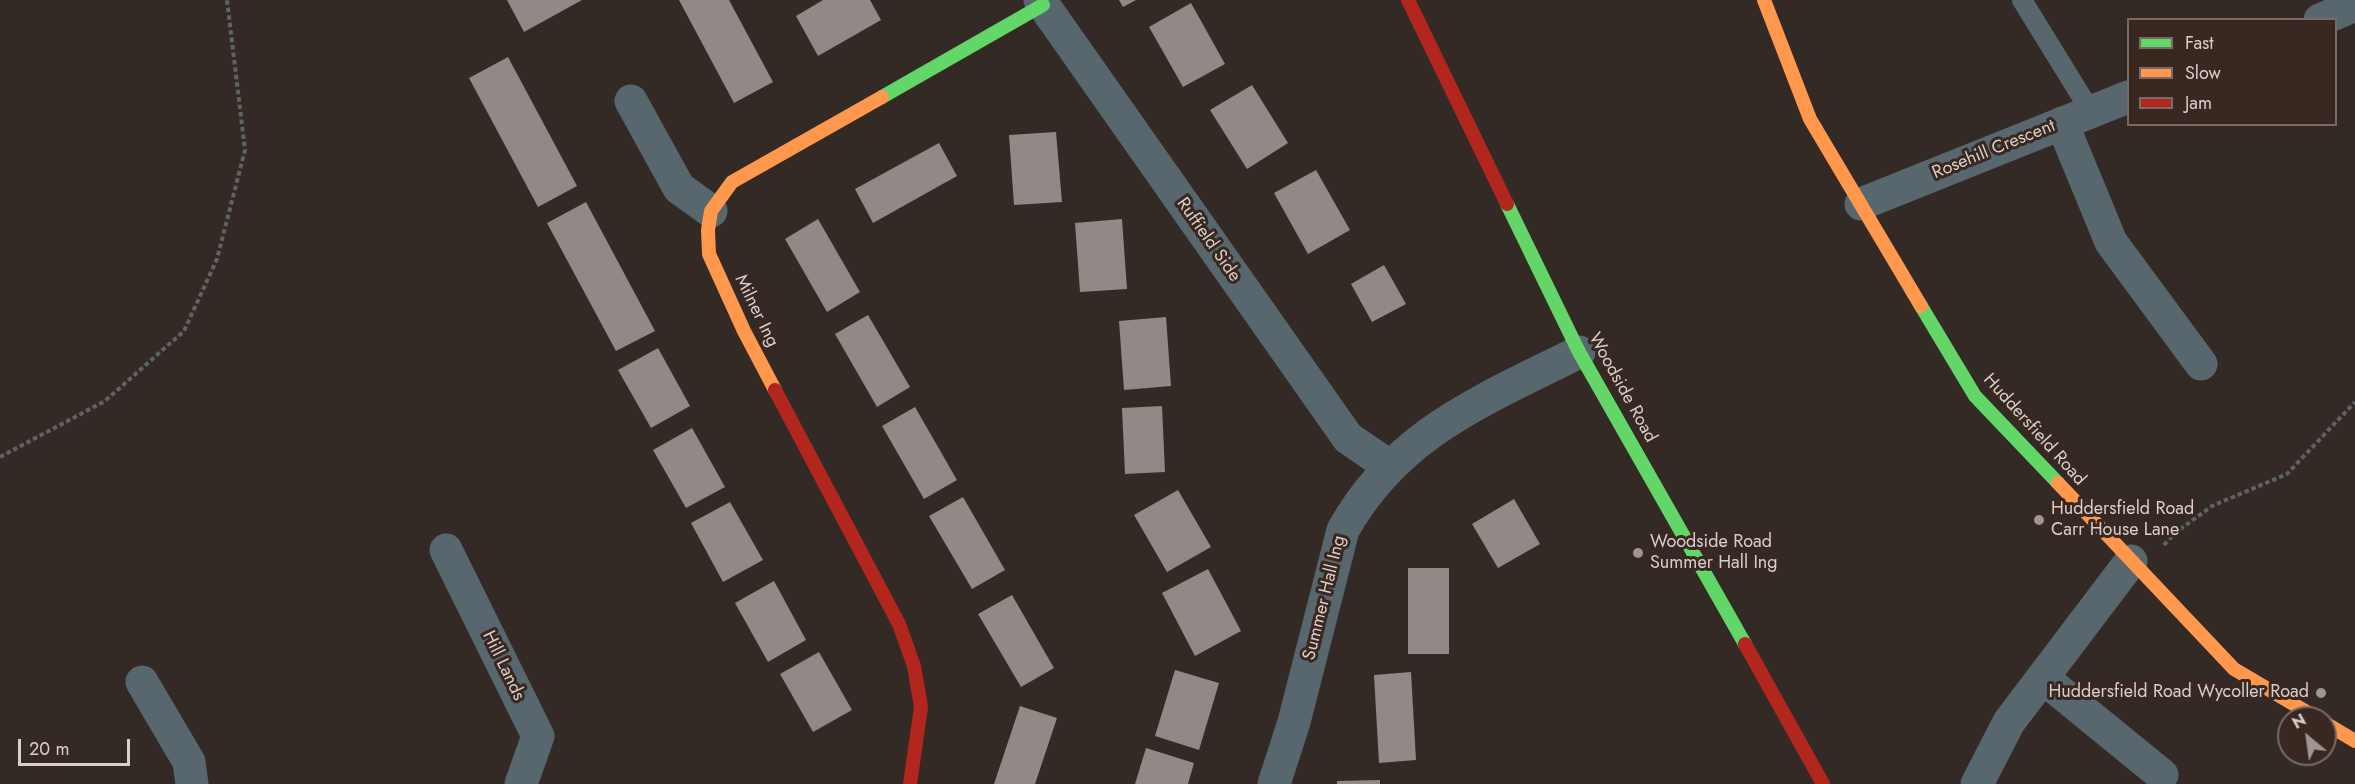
<!DOCTYPE html>
<html>
<head>
<meta charset="utf-8">
<style>
	body { margin:0 }
	#map { position:relative; width:2355px; height:784px; overflow:hidden; background:#332a26; font-family:Jost,sans-serif }
	canvas { display:block }
	.legend { position:absolute; left:2127px; top:18px; width:210px; height:108px; box-sizing:border-box; background:#382821; border:2px solid #786b65; margin:0; padding:8px 10px; list-style:none; font-size:18px; color:#d9cfca }
	.legend li { display:flex; align-items:center; gap:12px; height:30px }
	.legend b { width:30px; border:2px solid #786b65 }
	.north { position:absolute; left:2277px; top:706px; width:60px; height:60px; box-sizing:border-box; background:#382821; border:2px solid #786b65; border-radius:50%; rotate:331deg; font-size:16px; font-weight:700; line-height:24px; text-align:center; color:#d9cfca }
	.north::after { content:''; display:block; margin:auto; width:21px; height:27px; background:#9f9591; clip-path:polygon(50% 0,100% 100%,50% 72%,0 100%) }
	.scale { position:absolute; left:18px; top:739px; width:112px; height:27px; box-sizing:border-box; border:3px solid #d9cfca; border-top:0; padding-left:8px; font-size:18px; line-height:21px; white-space:nowrap; color:#d9cfca; -webkit-text-stroke:4px #382821; paint-order:stroke }
</style>
</head>
<body>
<div id="map">
<canvas width="2355" height="784"></canvas>
<ul class="legend">
<li><b style="height:8px;background:#63d668"></b>Fast</li>
<li><b style="height:8px;background:#ff974d"></b>Slow</li>
<li><b style="height:8px;background:#b3261e"></b>Jam</li>
</ul>
<div class="north">N</div>
<div class="scale">20 m</div>
</div>
<script>
const ctx = document.querySelector('canvas').getContext('2d');
ctx.lineJoin = 'round';
function fillPath(path, color) { ctx.fillStyle = color; ctx.fill(path, 'evenodd'); }
function trace(path, color, width, dash) { ctx.strokeStyle = color; ctx.lineWidth = width; ctx.lineCap = dash ? 'butt' : 'round'; ctx.setLineDash(dash || []); ctx.stroke(path); }
function drawText(font, color, halo, rows, align = 'center') {
  ctx.font = font + ' Jost,sans-serif'; ctx.lineWidth = 6; ctx.setLineDash([]); ctx.textBaseline = 'middle'; ctx.strokeStyle = halo; ctx.fillStyle = color; for (const [text, x, y, turn = 0] of rows) {
    ctx.save(); ctx.translate(x, y); ctx.rotate((+turn || 0) * Math.PI / 180); ctx.textAlign = isNaN(turn) ? turn : align; if (halo) ctx.strokeText(text, 0, 0); ctx.fillText(text, 0, 0); ctx.restore();
  }
}
const building = new Path2D(`
	M 507,0 L 582,0 L 524,32 Z
	M 679,0 L 729,0 L 773,82 L 734,103 Z
	M 823,0 L 870,0 L 881,20 L 818,56 L 796,16 Z
	M 1119,0 L 1136,0 L 1123,7 Z
	M 1191,3 L 1225,64 L 1183,87 L 1149,27 Z
	M 508,57 L 577,186 L 538,207 L 469,78 Z
	M 1252,85 L 1288,143 L 1247,169 L 1210,110 Z
	M 1056,132 L 1062,202 L 1014,205 L 1009,135 Z
	M 939,143 L 957,176 L 873,223 L 855,189 Z
	M 1316,170 L 1350,230 L 1308,254 L 1274,193 Z
	M 586,202 L 655,331 L 616,351 L 547,223 Z
	M 818,219 L 860,292 L 827,312 L 785,239 Z
	M 1122,219 L 1127,289 L 1080,292 L 1075,223 Z
	M 1384,265 L 1406,304 L 1372,322 L 1351,284 Z
	M 868,315 L 910,387 L 877,407 L 835,334 Z
	M 1166,317 L 1171,386 L 1124,390 L 1119,321 Z
	M 658,348 L 690,406 L 651,428 L 618,370 Z
	M 1162,406 L 1165,472 L 1125,474 L 1122,408 Z
	M 915,407 L 957,480 L 924,499 L 882,426 Z
	M 692,428 L 725,487 L 686,508 L 653,450 Z
	M 1178,490 L 1211,547 L 1167,572 L 1134,515 Z
	M 963,497 L 1005,570 L 972,589 L 929,516 Z
	M 1514,499 L 1540,544 L 1498,568 L 1472,524 Z
	M 730,502 L 763,560 L 723,582 L 691,523 Z
	M 1408,568 L 1449,568 L 1449,654 L 1408,654 Z
	M 1208,569 L 1241,631 L 1195,656 L 1162,593 Z
	M 774,581 L 806,640 L 768,662 L 735,603 Z
	M 1012,595 L 1054,668 L 1021,687 L 978,614 Z
	M 819,652 L 852,710 L 813,732 L 780,674 Z
	M 1175,670 L 1219,683 L 1199,750 L 1155,736 Z
	M 1411,672 L 1416,760 L 1379,763 L 1374,675 Z
	M 1020,706 L 1057,718 L 1035,784 L 994,784 Z
	M 1146,748 L 1194,763 L 1188,784 L 1135,784 Z
	M 1380,780 L 1380,784 L 1337,784 L 1337,781 Z`);
const path = new Path2D(`
	M 0,457 L 105,401 L 184,331 L 217,259 L 245,150 L 227,0
	M 2164,545 L 2175,533 L 2212,506 L 2287,474 L 2355,402`);
const lane = new Path2D(`
	M 2022,0 L 2091,112`);
const street = new Path2D(`
	M 1040,0 L 1348,438 L 1389,466
	M 2320,20 L 2355,5
	M 631,101 L 679,188 L 711,211
	M 2062,123 L 2111,242 L 2201,364
	M 1861,204 L 2128,97
	M 446,550 L 538,736 L 521,784
	M 2043,678 L 2162,775
	M 142,682 L 189,762 L 192,784
	M 1274,784 L 1294,722 L 1343,530 C 1398,432 1484,400 1579,352
	M 1977,784 L 2009,722 L 2131,561`);
const fast = new Path2D(`
	M 882,97 L 1043,5
	M 1507,204 L 1579,352 L 1745,644
	M 1921,306 L 1975,396 L 2058,483`);
const slow = new Path2D(`
	M 1764,0 L 1810,119 L 1921,306
	M 775,390 L 744,331 L 709,254 L 708,230 L 711,211 L 732,182 L 882,97
	M 2058,483 L 2234,669 L 2317,718
	M 2325,723 L 2355,741`);
const jam = new Path2D(`
	M 1408,0 L 1507,204
	M 775,390 L 899,624 L 914,666 L 921,707 L 910,784
	M 1745,644 L 1823,784`);
const markers = [
	[2039,520,6,"#9f9591"],
	[1638,553,6,"#9f9591"],
	[2321,693,6,"#9f9591"]
];
const streetNames = [
	["Rosehill Crescent",1994,150,-22],
	["Ruffield Side",1208,240,55],
	["Milner Ing",756,311,64],
	["Woodside Road",1622,388,61],
	["Huddersfield Road",2034,430,48],
	["Summer Hall Ing",1325,598,-76],
	["Hill Lands",503,666,64]
];
const poiNames = [
	["Huddersfield Road",2051,510],
	["Carr House Lane",2051,531],
	["Woodside Road",1650,543],
	["Summer Hall Ing",1650,564],
	["Huddersfield Road Wycoller Road",2309,693,"right"]
];
fillPath(building, '#908985');
trace(path, '#5e6465', 4, [4.5, 3]);
trace(lane, '#57676d', 20);
trace(street, '#57676d', 33);
trace(fast, '#63d668', 14);
trace(slow, '#ff974d', 14);
trace(jam, '#b3261e', 14);
for (const [x, y, r, color] of markers) { const dot = new Path2D(); dot.arc(x, y, r, 0, 2 * Math.PI); ctx.fillStyle = color; ctx.fill(dot); trace(dot, '#382821', 2); }
drawText('18px', '#d9cfca', '#382821', streetNames);
drawText('18px', '#d9cfca', '#382821', poiNames, 'left');
</script>
</body>
</html>
